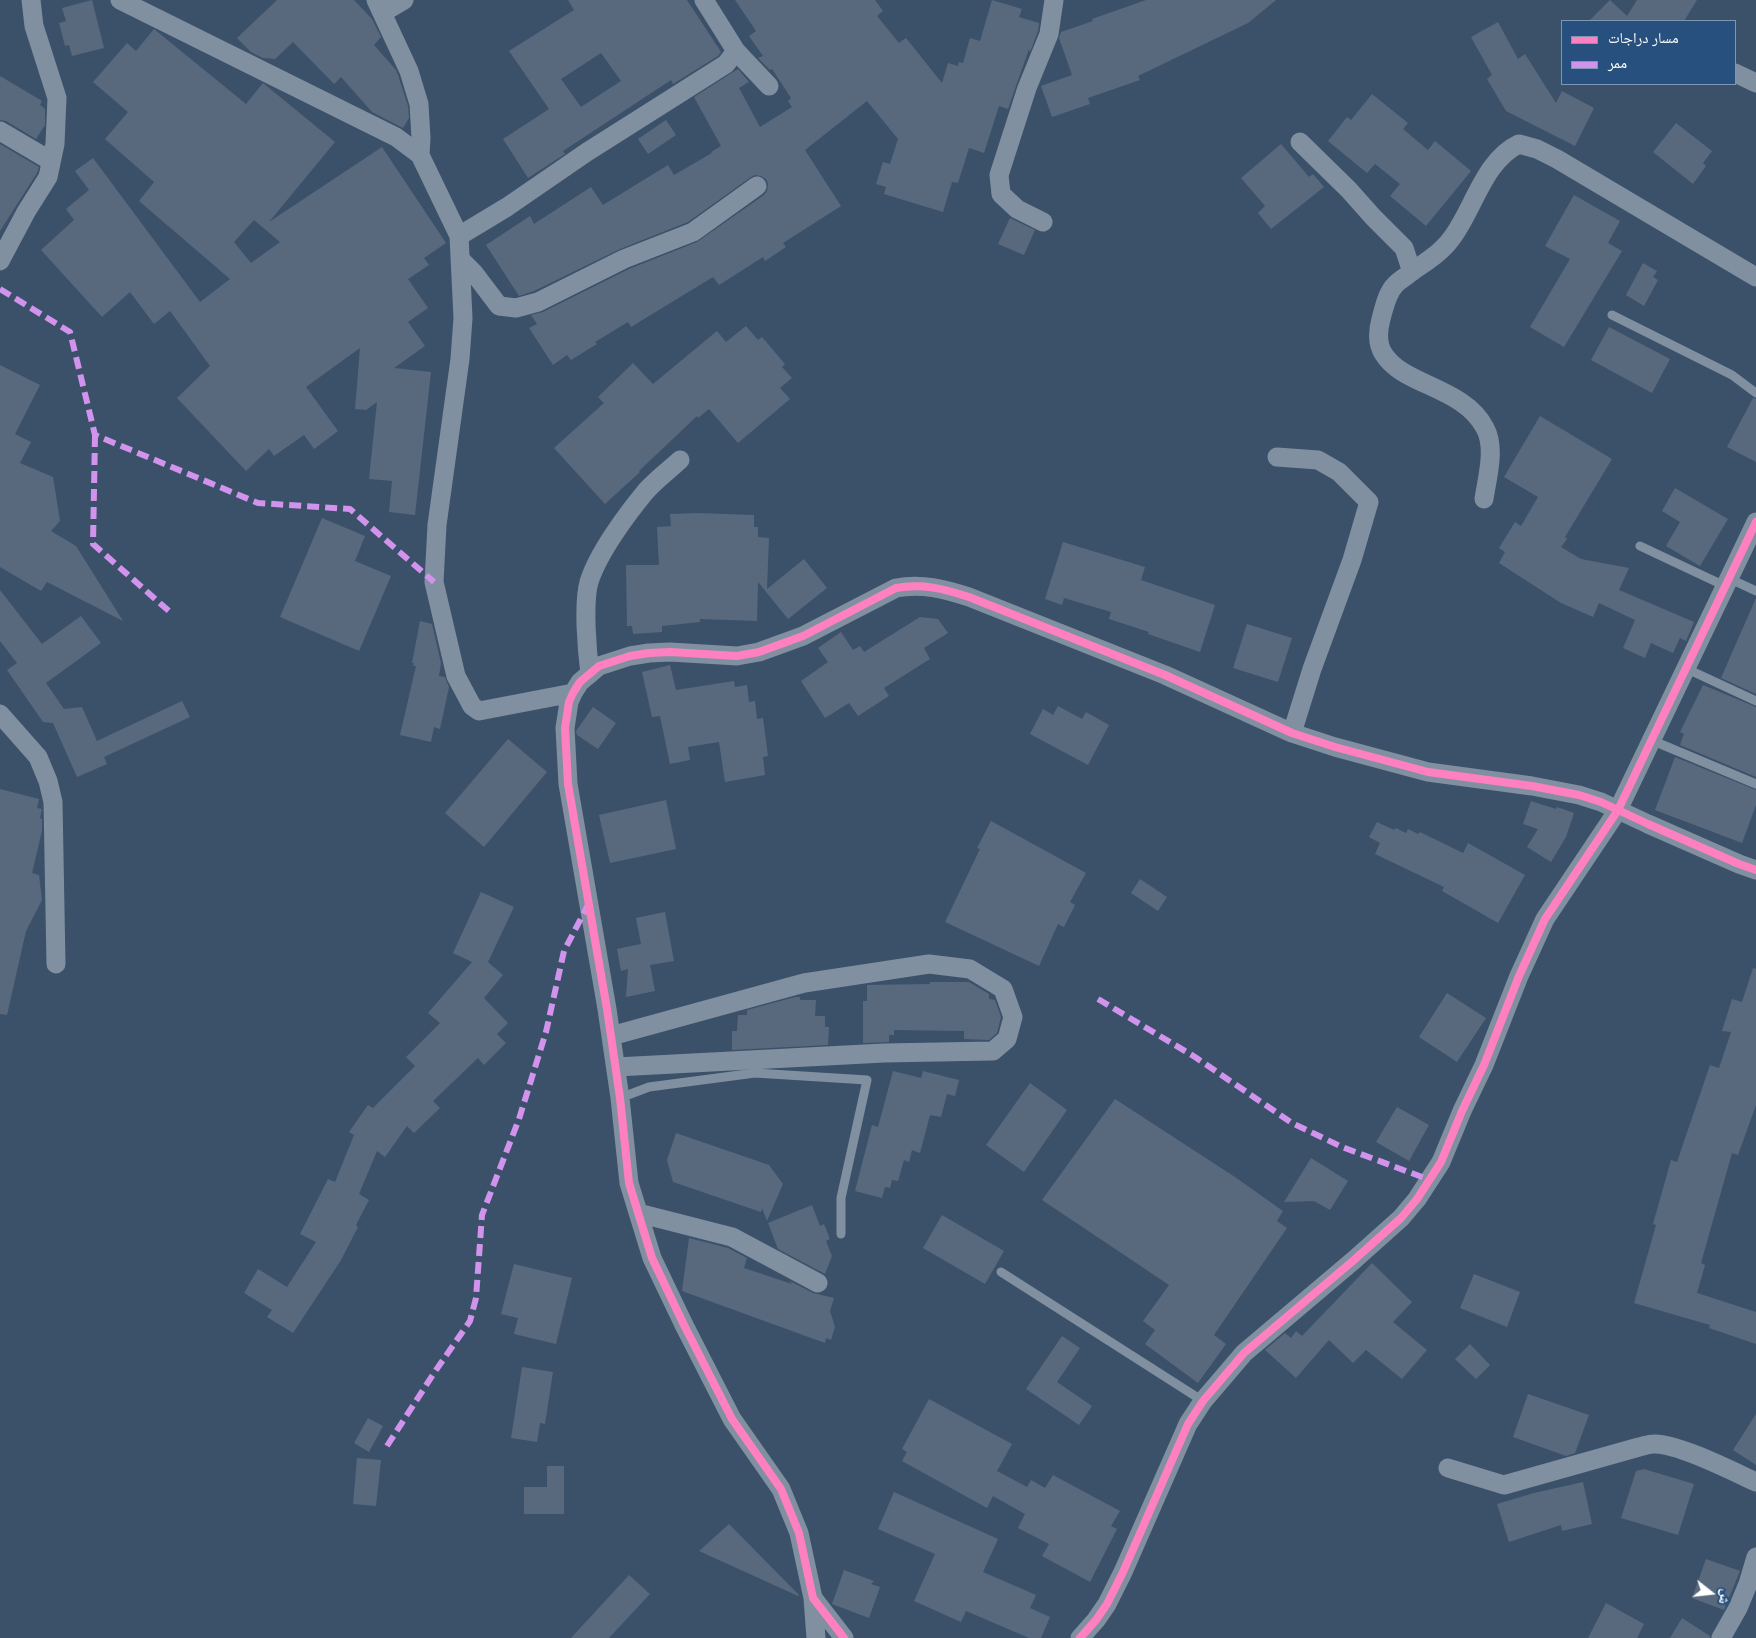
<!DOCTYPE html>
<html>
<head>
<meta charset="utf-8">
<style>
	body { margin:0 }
	#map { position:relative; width:1756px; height:1638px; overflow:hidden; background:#3b516a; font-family:"Public Sans","Noto Naskh Arabic",sans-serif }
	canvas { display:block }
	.legend { position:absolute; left:1561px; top:20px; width:175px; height:65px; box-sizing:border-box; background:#27507e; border:1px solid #7d96b2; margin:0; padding:6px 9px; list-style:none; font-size:15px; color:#fff }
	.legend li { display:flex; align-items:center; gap:10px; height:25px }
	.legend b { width:25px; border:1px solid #7d96b2 }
	.north { position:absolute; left:1686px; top:1568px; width:50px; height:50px; -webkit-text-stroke:4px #27507e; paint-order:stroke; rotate:106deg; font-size:14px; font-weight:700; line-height:20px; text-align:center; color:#fff }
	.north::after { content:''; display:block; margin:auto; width:18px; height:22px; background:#fff; clip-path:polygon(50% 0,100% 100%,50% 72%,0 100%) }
</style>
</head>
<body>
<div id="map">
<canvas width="1756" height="1638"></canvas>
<ul class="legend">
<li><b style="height:6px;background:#ff80c0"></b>مسار دراجات</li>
<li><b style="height:6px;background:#d193ec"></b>ممر</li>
</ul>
<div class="north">ش</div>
</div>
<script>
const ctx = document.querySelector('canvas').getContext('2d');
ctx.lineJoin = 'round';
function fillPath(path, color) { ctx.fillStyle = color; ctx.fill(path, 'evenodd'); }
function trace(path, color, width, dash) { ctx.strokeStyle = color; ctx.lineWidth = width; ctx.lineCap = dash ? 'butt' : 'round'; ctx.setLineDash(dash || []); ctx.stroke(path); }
const building = new Path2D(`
	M 92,0 L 104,48 L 72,56 L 69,45 L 65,46 L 59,23 L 66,21 L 62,8 Z
	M 277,0 L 354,0 L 372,19 L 381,37 L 374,45 L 396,70 L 398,75 L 408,106 L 409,118 L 403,128 L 372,112 L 341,77 L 334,84 L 293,42 L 275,59 L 263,58 L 251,52 L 237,38 Z
	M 568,0 L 687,0 L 721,52 L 718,56 L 673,84 L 671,80 L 563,151 L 565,154 L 528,178 L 503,139 L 549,109 L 509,51 L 574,10 ZM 601,53 L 621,81 L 581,107 L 561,79 Z
	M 735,0 L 875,0 L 883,11 L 877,16 L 899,43 L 906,38 L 942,83 L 948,63 L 958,66 L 959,62 L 963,63 L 970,38 L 980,41 L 992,0 L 1022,9 L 1019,17 L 1039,23 L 1038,31 L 1030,52 L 1029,49 L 1008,109 L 999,106 L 984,153 L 969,148 L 958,183 L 952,182 L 943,212 L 884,194 L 886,187 L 876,184 L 883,162 L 890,164 L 898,139 L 867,101 L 805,150 L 841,206 L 783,243 L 786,247 L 765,261 L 763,257 L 719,285 L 713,277 L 631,327 L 628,322 L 595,342 L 597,344 L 571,360 L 567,355 L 553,365 L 529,328 L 537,324 L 531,315 L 543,312 L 629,269 L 697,242 L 764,195 L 767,191 L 768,184 L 766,179 L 761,176 L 755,175 L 751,177 L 688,222 L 620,249 L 534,291 L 519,296 L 486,245 L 530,216 L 534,224 L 591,187 L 603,205 L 668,165 L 674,175 L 712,153 L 711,152 L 721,146 L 694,97 L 738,69 L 749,82 L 739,88 L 760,127 L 792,107 L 788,101 L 791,98 L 772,69 L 770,70 L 758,58 L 763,56 L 749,36 L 756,31 Z
	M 1146,0 L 1276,0 L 1248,23 L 1138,76 L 1140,80 L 1088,98 L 1090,104 L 1052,117 L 1041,86 L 1072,75 L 1059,38 L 1061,32 L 1093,21 L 1092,19 Z
	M 1610,0 L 1627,16 L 1637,0 L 1697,0 L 1684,21 L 1589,21 Z
	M 1498,22 L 1518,59 L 1525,54 L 1556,103 L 1562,91 L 1594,108 L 1575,146 L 1506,111 L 1487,79 L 1492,75 L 1471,37 Z
	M 154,29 L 246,104 L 263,83 L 335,142 L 269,222 L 382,147 L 446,243 L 424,258 L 429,265 L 408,279 L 428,308 L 408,322 L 425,346 L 394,368 L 431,372 L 415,515 L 389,512 L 392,481 L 369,479 L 377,402 L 366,410 L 355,409 L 360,348 L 306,387 L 338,431 L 314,449 L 304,435 L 274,456 L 269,449 L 246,471 L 177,398 L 210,366 L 170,311 L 154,324 L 130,292 L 102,317 L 41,250 L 74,220 L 66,209 L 89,190 L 75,171 L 93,158 L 200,302 L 230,279 L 139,201 L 154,182 L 105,139 L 128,112 L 93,82 L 127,43 L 136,51 ZM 254,220 L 280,242 L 251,263 L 234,242 Z
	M 0,76 L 42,101 L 40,105 L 45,109 L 45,125 L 36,139 L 6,121 L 0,120 Z
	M 1372,94 L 1408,123 L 1403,129 L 1428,150 L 1435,141 L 1471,171 L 1426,226 L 1390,196 L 1400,184 L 1375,164 L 1367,173 L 1328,141 L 1347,117 L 1351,120 Z
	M 666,120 L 676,135 L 648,154 L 638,139 Z
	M 1676,123 L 1712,151 L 1703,163 L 1706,166 L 1693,184 L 1653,152 Z
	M 0,144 L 39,167 L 37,173 L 0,231 Z
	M 1281,144 L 1309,177 L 1313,174 L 1324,187 L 1271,229 L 1258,213 L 1265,206 L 1241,178 Z
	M 1574,195 L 1620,221 L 1608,243 L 1622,251 L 1564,347 L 1530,327 L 1570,259 L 1545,246 Z
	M 1010,218 L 1035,230 L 1024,255 L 998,244 Z
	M 1643,263 L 1657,271 L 1653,277 L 1658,280 L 1644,306 L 1626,295 Z
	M 746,326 L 758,340 L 762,337 L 785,364 L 782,367 L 792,378 L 780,388 L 790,399 L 738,443 L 709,409 L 698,418 L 697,416 L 639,471 L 640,472 L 605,504 L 554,448 L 604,403 L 598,397 L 633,363 L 653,384 L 717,331 L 726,342 Z
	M 1609,327 L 1670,359 L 1652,393 L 1591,360 Z
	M 0,365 L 40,385 L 15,434 L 31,442 L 20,463 L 53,477 L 60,521 L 51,531 L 76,546 L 123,621 L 47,582 L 41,591 L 0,567 Z
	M 1753,398 L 1756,399 L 1756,462 L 1727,447 Z
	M 1540,416 L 1612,459 L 1565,537 L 1567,539 L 1561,547 L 1581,559 L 1629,568 L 1619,590 L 1694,622 L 1686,641 L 1680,638 L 1673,653 L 1651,643 L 1645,658 L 1623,648 L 1635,620 L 1599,603 L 1593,617 L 1561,603 L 1499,563 L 1505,552 L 1499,548 L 1515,522 L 1521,526 L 1538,497 L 1504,477 Z
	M 1675,488 L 1728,519 L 1700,566 L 1666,546 L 1680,522 L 1662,511 Z
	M 698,513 L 754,515 L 754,527 L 758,527 L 758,537 L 769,538 L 767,589 L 804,559 L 827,588 L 788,619 L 758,582 L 757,621 L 700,619 L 700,622 L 662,626 L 662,632 L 633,634 L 632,626 L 627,626 L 626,565 L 659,565 L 657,527 L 671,526 L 670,514 Z
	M 322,518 L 365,536 L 355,561 L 391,576 L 359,651 L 280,617 Z
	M 1063,542 L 1145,567 L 1141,580 L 1215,605 L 1200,652 L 1148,634 L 1149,632 L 1109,619 L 1111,612 L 1064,598 L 1062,605 L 1045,599 Z
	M 0,590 L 42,644 L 81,616 L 101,643 L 46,683 L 64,709 L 82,707 L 97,741 L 182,701 L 190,717 L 104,757 L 107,764 L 77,777 L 53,723 L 43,722 L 7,670 L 17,663 L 0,641 Z
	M 1756,598 L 1756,694 L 1721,678 Z
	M 920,617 L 938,619 L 948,633 L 924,648 L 930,659 L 884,688 L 889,696 L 858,716 L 849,703 L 825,718 L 801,681 L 828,662 L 818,648 L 841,632 L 853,650 L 860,646 L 864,652 Z
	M 420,621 L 432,624 L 441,663 L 439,676 L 445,677 L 449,687 L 440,729 L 434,727 L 431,742 L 400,735 L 416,666 L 413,666 L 414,663 L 412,663 Z
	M 1247,624 L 1292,638 L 1278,682 L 1233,668 Z
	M 670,665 L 676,690 L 734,681 L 735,687 L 747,685 L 749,702 L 755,701 L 757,719 L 763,718 L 768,756 L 763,757 L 765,775 L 725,782 L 719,742 L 688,747 L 690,760 L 670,764 L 660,716 L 652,717 L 642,672 Z
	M 1703,685 L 1756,707 L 1756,777 L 1680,745 L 1684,734 L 1680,732 Z
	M 1058,706 L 1082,719 L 1086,712 L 1109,725 L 1088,765 L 1030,734 L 1043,709 L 1053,715 Z
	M 593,707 L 616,723 L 598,749 L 577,735 L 576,731 Z
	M 508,739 L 547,772 L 484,847 L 445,813 Z
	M 1675,757 L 1756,790 L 1756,805 L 1742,843 L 1655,810 Z
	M 0,789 L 39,799 L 37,808 L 42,809 L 40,818 L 42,819 L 42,831 L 32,873 L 39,875 L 42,900 L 26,931 L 7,1015 L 0,1014 Z
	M 666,800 L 676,849 L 610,863 L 599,815 Z
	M 1531,801 L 1556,809 L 1557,807 L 1574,813 L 1566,837 L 1551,862 L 1527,847 L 1538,829 L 1523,824 Z
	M 991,821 L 1086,873 L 1070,902 L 1075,905 L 1064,927 L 1058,924 L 1039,966 L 945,922 L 980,849 L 977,848 Z
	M 1377,822 L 1394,830 L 1396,828 L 1406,833 L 1408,829 L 1418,834 L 1420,832 L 1463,853 L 1468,843 L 1525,875 L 1498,923 L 1442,891 L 1444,887 L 1375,854 L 1380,843 L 1369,837 Z
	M 1140,879 L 1167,897 L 1158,911 L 1131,893 Z
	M 481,892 L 514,907 L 488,962 L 503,975 L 484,998 L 508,1023 L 497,1034 L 506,1043 L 484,1065 L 478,1058 L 433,1101 L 440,1108 L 414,1133 L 407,1126 L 385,1157 L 377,1151 L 359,1194 L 369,1200 L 356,1225 L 358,1227 L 341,1260 L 293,1333 L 267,1317 L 272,1310 L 244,1293 L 258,1269 L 287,1287 L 316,1242 L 300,1234 L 328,1179 L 335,1182 L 354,1135 L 349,1132 L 368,1105 L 373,1108 L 415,1066 L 406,1057 L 440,1023 L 428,1013 L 472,962 L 453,953 Z
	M 665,912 L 674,961 L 650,965 L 655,991 L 626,997 L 628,969 L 621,971 L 617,949 L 641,944 L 636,918 Z
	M 1753,968 L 1756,969 L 1756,1105 L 1738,1155 L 1732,1153 L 1701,1263 L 1705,1265 L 1697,1293 L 1756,1312 L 1756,1344 L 1709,1328 L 1710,1325 L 1634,1303 L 1656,1225 L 1653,1224 L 1671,1160 L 1677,1162 L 1710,1065 L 1719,1068 L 1731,1032 L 1722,1031 L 1732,999 L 1742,1002 Z
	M 930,982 L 969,982 L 989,994 L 989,999 L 995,1000 L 1001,1017 L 997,1033 L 989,1040 L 964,1039 L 964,1031 L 894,1030 L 894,1035 L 889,1035 L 889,1042 L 863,1043 L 863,1001 L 867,1001 L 867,985 L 930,984 Z
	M 1447,993 L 1486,1018 L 1457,1062 L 1419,1037 Z
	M 795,997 L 800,997 L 800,1000 L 816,1000 L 815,1016 L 825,1016 L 825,1027 L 829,1027 L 828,1045 L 732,1050 L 732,1031 L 737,1031 L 738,1015 L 747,1015 L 747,1010 Z
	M 893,1071 L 921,1078 L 923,1071 L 959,1080 L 955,1096 L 947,1094 L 941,1117 L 930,1115 L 920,1153 L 912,1150 L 909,1162 L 904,1160 L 898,1181 L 892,1180 L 890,1188 L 885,1187 L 882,1198 L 855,1191 L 872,1125 L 878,1127 Z
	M 1030,1083 L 1067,1110 L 1024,1172 L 986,1145 Z
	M 1115,1099 L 1235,1177 L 1283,1211 L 1277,1221 L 1287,1228 L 1214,1335 L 1226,1344 L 1198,1383 L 1145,1344 L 1155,1330 L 1143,1321 L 1169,1285 L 1042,1200 Z
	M 1397,1107 L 1429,1125 L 1409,1161 L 1376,1142 Z
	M 676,1133 L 769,1165 L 783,1184 L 767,1221 L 762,1208 L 761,1212 L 673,1182 L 667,1160 Z
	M 1311,1158 L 1348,1181 L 1330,1210 L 1314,1201 L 1284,1202 Z
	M 812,1205 L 820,1226 L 824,1224 L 830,1239 L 826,1241 L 832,1256 L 825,1274 L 778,1249 L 768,1223 Z
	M 942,1215 L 1004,1251 L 985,1284 L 923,1248 Z
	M 689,1238 L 728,1248 L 747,1258 L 744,1268 L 792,1284 L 790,1281 L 813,1293 L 834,1298 L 830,1311 L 835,1327 L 831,1340 L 826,1338 L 825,1343 L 682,1291 Z
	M 1372,1263 L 1412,1302 L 1393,1322 L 1427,1350 L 1402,1379 L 1366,1350 L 1353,1363 L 1329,1340 L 1296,1378 L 1265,1350 L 1285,1333 L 1291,1338 L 1296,1331 L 1302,1336 Z
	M 514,1264 L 572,1278 L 556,1344 L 514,1334 L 518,1318 L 501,1314 Z
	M 1474,1274 L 1520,1292 L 1507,1327 L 1460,1308 Z
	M 1062,1336 L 1080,1348 L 1057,1382 L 1092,1406 L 1079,1425 L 1026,1389 Z
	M 1470,1344 L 1490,1365 L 1476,1379 L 1455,1359 Z
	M 522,1367 L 553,1372 L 545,1424 L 540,1423 L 537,1442 L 511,1438 Z
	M 1528,1394 L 1589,1415 L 1575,1453 L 1566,1456 L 1513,1437 Z
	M 929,1399 L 1012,1444 L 997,1471 L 1027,1487 L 1031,1480 L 1045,1488 L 1053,1475 L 1120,1511 L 1111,1526 L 1117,1529 L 1090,1582 L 1042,1556 L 1049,1544 L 1018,1528 L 1025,1514 L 993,1496 L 987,1508 L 902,1461 L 907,1452 L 902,1449 Z
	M 1756,1414 L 1756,1465 L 1733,1450 Z
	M 368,1418 L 383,1426 L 369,1452 L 354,1443 Z
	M 357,1458 L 381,1460 L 376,1506 L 353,1504 Z
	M 547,1466 L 564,1466 L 564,1514 L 524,1514 L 524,1487 L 547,1487 Z
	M 1644,1469 L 1694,1484 L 1678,1535 L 1621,1518 L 1636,1471 Z
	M 1583,1482 L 1592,1524 L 1562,1531 L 1561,1525 L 1509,1542 L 1497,1504 L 1534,1493 Z
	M 894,1492 L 998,1539 L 983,1572 L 1036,1595 L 1030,1608 L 1050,1617 L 1041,1638 L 1029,1638 L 966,1611 L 961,1622 L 914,1601 L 935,1554 L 878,1529 Z
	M 729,1524 L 799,1595 L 798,1596 L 699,1551 Z
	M 1706,1559 L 1740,1571 L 1724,1610 L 1692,1598 Z
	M 844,1570 L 874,1581 L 871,1584 L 880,1587 L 869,1618 L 832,1604 Z
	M 629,1575 L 650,1594 L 609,1638 L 571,1638 Z
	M 1606,1603 L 1644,1624 L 1637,1638 L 1588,1638 Z
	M 1682,1618 L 1710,1636 L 1710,1638 L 1670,1638 Z`);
const service = new Path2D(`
	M 1612,315 L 1732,375 L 1756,393
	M 1640,546 L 1725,586
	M 1728,578 L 1756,591
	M 1685,668 L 1756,701
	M 1651,740 L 1756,784
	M 620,1098 L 649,1087 L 755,1073 L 867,1080 L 841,1198 L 841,1234
	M 1001,1272 L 1203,1401`);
const minor = new Path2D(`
	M 120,0 L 396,137 L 420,155 L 459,236 L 463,318 L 460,359 L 437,525 L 434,582 L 456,676 L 472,706 L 479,711 L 573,693
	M 376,0 L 409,71 L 419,104 L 421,138 L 420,155
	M 382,13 L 404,0
	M 736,51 L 769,86
	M 1735,73 L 1756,83
	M 0,131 L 51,161
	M 1300,142 L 1349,190 L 1373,217 L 1404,248 L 1412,272
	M 1043,222 L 1017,209 L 1001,194 L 999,175 L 1027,88 L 1049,34 L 1054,0
	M 459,236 L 507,207 L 587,152 L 726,64 L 736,51 L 704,0
	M 461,260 L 474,273 L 499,306 L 516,308 L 538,302 L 624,259 L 693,232 L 757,186
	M 0,261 L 26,212 L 48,177 L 55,144 L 57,98 L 34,26 L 31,0
	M 1277,457 L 1318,460 L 1339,472 L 1369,502 L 1352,560 L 1312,669 L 1292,733
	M 1484,499 C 1487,478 1496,448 1485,428 C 1463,386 1402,386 1383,353 C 1377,343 1378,330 1381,319 C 1384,308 1387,293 1395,285 C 1399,280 1406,277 1410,273 C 1424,263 1441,253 1451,239 C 1473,211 1484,160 1519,144 L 1537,149 L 1557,159 L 1756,277
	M 590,674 C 587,651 583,603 589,582 C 598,553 627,514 646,491 C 656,480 669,470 680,460
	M 0,714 L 38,757 L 48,781 L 53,802 L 56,964
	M 611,1036 L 804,983 L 929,964 L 970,969 L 1003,989 L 1013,1017 L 1007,1039 L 993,1051 L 884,1053 L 616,1067
	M 638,1213 L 732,1237 L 818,1283
	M 1448,1468 L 1504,1485 L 1639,1447 C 1644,1446 1649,1444 1654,1444 C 1677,1443 1734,1472 1756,1482
	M 813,1598 L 816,1638
	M 844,1638 L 813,1598 L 799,1533 L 781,1489 L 732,1419 L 684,1325 L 652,1258 L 629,1183 L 620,1098 L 607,1009 L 568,784 L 565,728 L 569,702 L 573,693 L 580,682 L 599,666 L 630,656 L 649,653 L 670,652 L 737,656 L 759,652 L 803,636 L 896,588 C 922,583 944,589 969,597 L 1165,675 L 1292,733 L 1335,747 L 1428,772 L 1532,786 L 1579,795 L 1601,802 L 1648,824 L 1739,864 L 1756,870
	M 1080,1638 L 1096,1620 L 1107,1604 L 1123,1572 L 1188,1424 L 1203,1401 L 1244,1353 L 1354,1260 L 1401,1218 L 1417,1199 L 1441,1162 L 1462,1111 L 1484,1065 L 1519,976 L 1545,919 L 1618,810 L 1756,522
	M 1721,1638 L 1738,1608 L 1748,1584 L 1756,1557`);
const quiet = new Path2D(`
	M 0,289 L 70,332 L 95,435 L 258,503 L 350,509 L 434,582
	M 95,435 L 93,544 L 170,612
	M 1098,999 L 1195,1057 L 1292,1123 L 1342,1147 L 1430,1180
	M 387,1446 L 434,1373 L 470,1321 L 476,1298 L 482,1215 L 519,1119 L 546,1032 L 564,951 L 588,905`);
const cycleway = new Path2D(`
	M 844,1638 L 813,1598 L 799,1533 L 781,1489 L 732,1419 L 684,1325 L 652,1258 L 629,1183 L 620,1098 L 607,1009 L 568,784 L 565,728 L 569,702 L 573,693 L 580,682 L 599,666 L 630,656 L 649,653 L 670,652 L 737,656 L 759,652 L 803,636 L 896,588 C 922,583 944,589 969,597 L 1165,675 L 1292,733 L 1335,747 L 1428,772 L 1532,786 L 1579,795 L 1601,802 L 1648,824 L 1739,864 L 1756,870
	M 1080,1638 L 1096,1620 L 1107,1604 L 1123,1572 L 1188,1424 L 1203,1401 L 1244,1353 L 1354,1260 L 1401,1218 L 1417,1199 L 1441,1162 L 1462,1111 L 1484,1065 L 1519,976 L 1545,919 L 1618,810 L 1756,522`);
fillPath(building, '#58697d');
trace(service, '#8090a1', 9);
trace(minor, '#8090a1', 19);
trace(quiet, '#d193ec', 6, [12, 6]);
trace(cycleway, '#ff80c0', 8);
</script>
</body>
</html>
